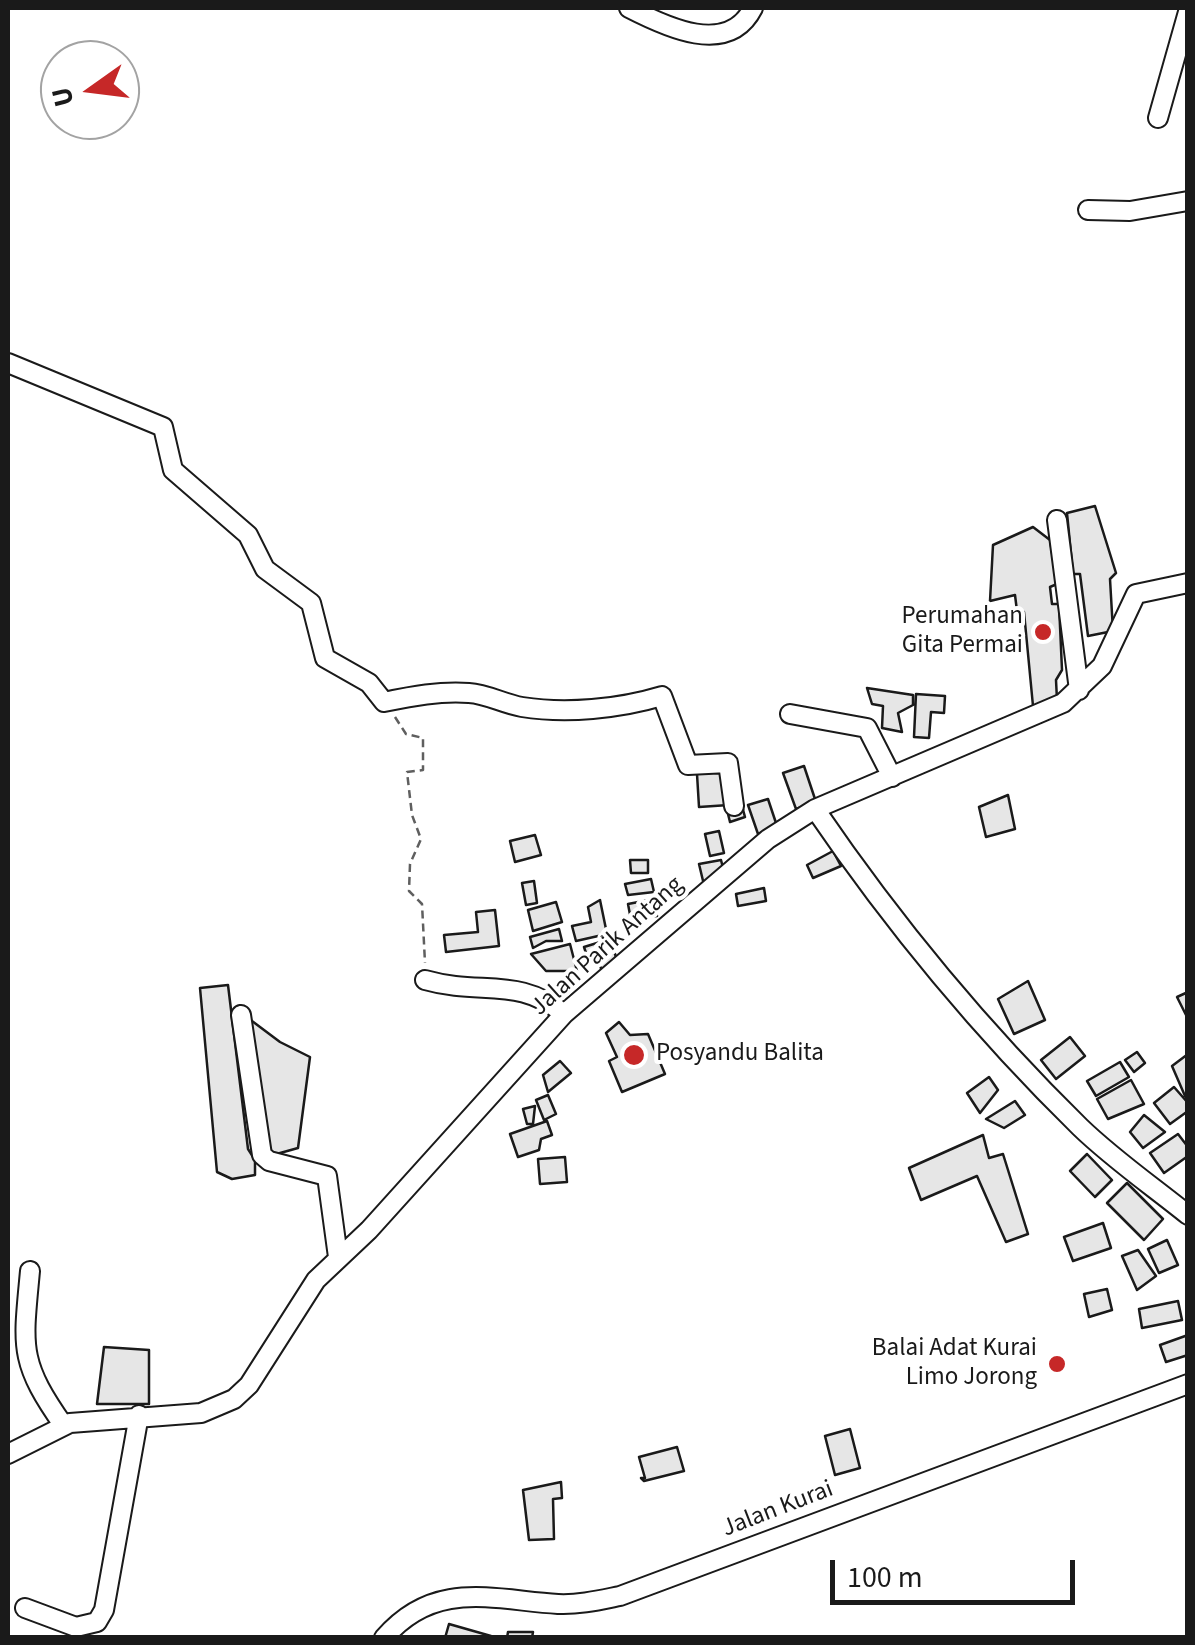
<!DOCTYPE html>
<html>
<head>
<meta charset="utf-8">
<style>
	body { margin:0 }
	#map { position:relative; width:1195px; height:1645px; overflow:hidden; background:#fff; font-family:"Source Sans 3",sans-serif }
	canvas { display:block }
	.frame { position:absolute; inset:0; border:10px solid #1a1a1a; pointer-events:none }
	.north { position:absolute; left:40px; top:40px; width:100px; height:100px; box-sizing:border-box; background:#fff; border:2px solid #a3a3a3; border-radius:50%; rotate:256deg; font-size:28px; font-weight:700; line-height:40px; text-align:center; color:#1a1a1a }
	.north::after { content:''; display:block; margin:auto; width:35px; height:45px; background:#c62828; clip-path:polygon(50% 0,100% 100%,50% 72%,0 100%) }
	.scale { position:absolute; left:830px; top:1560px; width:245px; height:45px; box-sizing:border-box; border:5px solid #1a1a1a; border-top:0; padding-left:12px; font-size:30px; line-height:35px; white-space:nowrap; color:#1a1a1a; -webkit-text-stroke:8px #fff; paint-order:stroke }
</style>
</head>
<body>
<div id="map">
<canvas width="1195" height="1645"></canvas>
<div class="frame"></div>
<div class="north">U</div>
<div class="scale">100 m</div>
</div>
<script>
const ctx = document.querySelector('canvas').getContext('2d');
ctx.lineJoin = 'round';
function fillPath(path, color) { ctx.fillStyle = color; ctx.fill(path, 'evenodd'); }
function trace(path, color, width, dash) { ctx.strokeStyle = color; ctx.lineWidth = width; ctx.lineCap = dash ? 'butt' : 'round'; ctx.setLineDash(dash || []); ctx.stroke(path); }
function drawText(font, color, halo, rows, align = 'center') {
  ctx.font = font + ' "Source Sans 3",sans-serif'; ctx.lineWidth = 8; ctx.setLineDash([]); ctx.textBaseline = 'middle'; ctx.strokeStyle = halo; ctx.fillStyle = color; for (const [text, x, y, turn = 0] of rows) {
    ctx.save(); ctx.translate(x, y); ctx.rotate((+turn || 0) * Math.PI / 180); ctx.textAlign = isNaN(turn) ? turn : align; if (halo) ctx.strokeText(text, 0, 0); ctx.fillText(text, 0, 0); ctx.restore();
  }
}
const building = new Path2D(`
	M 1095,506 L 1116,573 L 1110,579 L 1113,631 L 1088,636 L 1080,574 L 1073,574 L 1067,513 Z
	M 1033,527 L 1050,540 L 1057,584 L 1050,587 L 1052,604 L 1059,604 L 1062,670 L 1056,680 L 1057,700 L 1033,706 L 1024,612 L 1017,611 L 1015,595 L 990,601 L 993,545 Z
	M 867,688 L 913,695 L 913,705 L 898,713 L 902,732 L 882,728 L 883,706 L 872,704 Z
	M 916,694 L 945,696 L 944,713 L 931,712 L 929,738 L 914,737 Z
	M 804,766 L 816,802 L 796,809 L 783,773 Z
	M 726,771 L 729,805 L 699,807 L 697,774 Z
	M 1008,795 L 1015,829 L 986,837 L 979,807 Z
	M 768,799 L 777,826 L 758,834 L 748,805 Z
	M 742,806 L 745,817 L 730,822 L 727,810 Z
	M 719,831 L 724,853 L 710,856 L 705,834 Z
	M 535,835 L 541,855 L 515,862 L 510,841 Z
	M 833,851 L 841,866 L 813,878 L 807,865 Z
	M 630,860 L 648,860 L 648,873 L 631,873 Z
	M 721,860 L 724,872 L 704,885 L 699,864 Z
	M 651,879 L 654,892 L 628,895 L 625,884 Z
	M 534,881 L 537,903 L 526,905 L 522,883 Z
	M 764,888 L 766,901 L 738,906 L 736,894 Z
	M 654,899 L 657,916 L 631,920 L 628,904 Z
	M 600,900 L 607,934 L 576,941 L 572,926 L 591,922 L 588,907 Z
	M 556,902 L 562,922 L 533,931 L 528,910 Z
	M 495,910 L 499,946 L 446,952 L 444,935 L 478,932 L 476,912 Z
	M 559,929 L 562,941 L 546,941 L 533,948 L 530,937 Z
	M 610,939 L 620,969 L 603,975 L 598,959 L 589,962 L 584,947 Z
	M 570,944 L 577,971 L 546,971 L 531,954 Z
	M 1028,981 L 1045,1020 L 1014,1034 L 998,999 Z
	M 228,985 L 248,1149 L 255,1160 L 255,1175 L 232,1179 L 217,1172 L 200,988 Z
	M 1188,992 L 1188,1015 L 1186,1015 L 1177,997 Z
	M 248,1018 L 280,1042 L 310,1057 L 298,1148 L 273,1155 L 265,1149 Z
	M 619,1022 L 630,1035 L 648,1034 L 665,1074 L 622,1092 L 609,1061 L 617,1057 L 606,1033 Z
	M 1070,1037 L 1085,1056 L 1056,1079 L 1041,1060 Z
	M 1137,1052 L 1145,1063 L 1134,1072 L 1125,1060 Z
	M 1188,1054 L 1188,1094 L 1185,1096 L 1172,1066 Z
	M 560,1061 L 571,1073 L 548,1092 L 543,1075 Z
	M 1120,1062 L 1129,1077 L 1096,1096 L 1087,1081 Z
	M 989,1077 L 998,1090 L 980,1113 L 967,1093 Z
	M 1131,1080 L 1144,1104 L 1108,1119 L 1097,1099 Z
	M 1174,1087 L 1188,1103 L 1188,1111 L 1170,1124 L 1154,1103 Z
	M 548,1095 L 556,1114 L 544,1120 L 536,1100 Z
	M 1015,1101 L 1025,1115 L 1004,1128 L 986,1119 Z
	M 535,1106 L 533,1124 L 527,1124 L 523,1109 Z
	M 1144,1115 L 1165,1132 L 1143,1148 L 1130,1132 Z
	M 547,1121 L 552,1135 L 541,1139 L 539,1150 L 518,1157 L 510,1134 Z
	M 1178,1134 L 1188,1147 L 1188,1156 L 1164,1173 L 1150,1153 Z
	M 983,1135 L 989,1158 L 1003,1154 L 1028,1234 L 1006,1242 L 977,1176 L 921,1200 L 909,1168 Z
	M 1087,1154 L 1112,1180 L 1095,1197 L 1070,1171 Z
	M 565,1157 L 567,1182 L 540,1184 L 538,1159 Z
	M 1127,1183 L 1163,1219 L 1144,1240 L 1107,1203 Z
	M 1103,1223 L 1111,1248 L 1073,1261 L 1064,1237 Z
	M 1167,1240 L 1178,1265 L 1159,1273 L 1148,1249 Z
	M 1138,1250 L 1156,1276 L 1137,1290 L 1122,1256 Z
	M 1107,1289 L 1112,1310 L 1089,1317 L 1084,1294 Z
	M 1178,1301 L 1182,1320 L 1142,1328 L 1139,1309 Z
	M 1188,1335 L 1188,1355 L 1166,1362 L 1160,1345 Z
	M 104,1347 L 149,1350 L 149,1404 L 97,1404 Z
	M 850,1429 L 860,1468 L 835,1475 L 825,1436 Z
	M 677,1447 L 684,1471 L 644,1481 L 641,1478 L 645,1478 L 639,1457 Z
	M 561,1482 L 562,1498 L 553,1499 L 554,1539 L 529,1540 L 523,1490 Z
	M 449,1624 L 491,1636 L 490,1638 L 445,1638 Z
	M 508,1632 L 533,1632 L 532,1638 L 507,1638 Z`);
const path = new Path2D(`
	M 395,717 L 406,734 L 423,738 L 423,770 L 407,772 L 412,815 L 421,839 L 410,864 L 409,891 L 422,904 L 425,963`);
const minor = new Path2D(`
	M 629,8 C 666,27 728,57 753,8
	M 1158,118 L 1188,12
	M 1088,210 L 1130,211 L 1188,201
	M 8,363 L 163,427 L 173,470 L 248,535 L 265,569 L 311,603 L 325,658 L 369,683 L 384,702 C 413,696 439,691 469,693 C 487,694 504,704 522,707 C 566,714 619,709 662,696 L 688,765 L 728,763 L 734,806
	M 1057,520 L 1079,690
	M 790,714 L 867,728 L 892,777
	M 815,809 C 892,922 982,1031 1080,1127 C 1113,1159 1152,1186 1188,1215
	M 425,980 C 481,996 519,976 564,1014
	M 241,1015 L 262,1155 L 269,1161 L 327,1176 L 338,1257
	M 30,1271 C 23,1347 18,1361 64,1426
	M 8,1454 L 70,1423 L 201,1413 L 234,1399 L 249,1385 L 316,1280 L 369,1230 L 564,1014 L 768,839 L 815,809 L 1063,703 L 1102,666 L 1136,594 L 1188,583
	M 25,1608 L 76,1627 L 97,1622 L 104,1610 L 139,1415
	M 384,1638 C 435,1579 493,1600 558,1604 C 579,1605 600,1600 620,1596 L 1188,1384`);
const markers = [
	[1043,632,10,"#c62828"],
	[634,1055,12,"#c62828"],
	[1057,1364,10,"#c62828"]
];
const poiNames = [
	["Perumahan",1023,618],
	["Gita Permai",1023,647],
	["Posyandu Balita",656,1055,"left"],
	["Balai Adat Kurai",1037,1350],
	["Limo Jorong",1037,1379]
];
const streetNames = [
	["Jalan Parik Antang",608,947,-42],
	["Jalan Kurai",778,1510,-21]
];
fillPath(building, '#e6e6e6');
trace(building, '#1a1a1a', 2.5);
trace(minor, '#1a1a1a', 22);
trace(path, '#5f5f5f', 2.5, [8, 5]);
trace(minor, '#fff', 18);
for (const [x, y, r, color] of markers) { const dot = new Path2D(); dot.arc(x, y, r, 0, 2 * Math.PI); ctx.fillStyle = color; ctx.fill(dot); trace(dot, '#fff', 4); }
drawText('25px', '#1a1a1a', '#fff', poiNames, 'right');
drawText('25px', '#1a1a1a', '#fff', streetNames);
</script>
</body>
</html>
